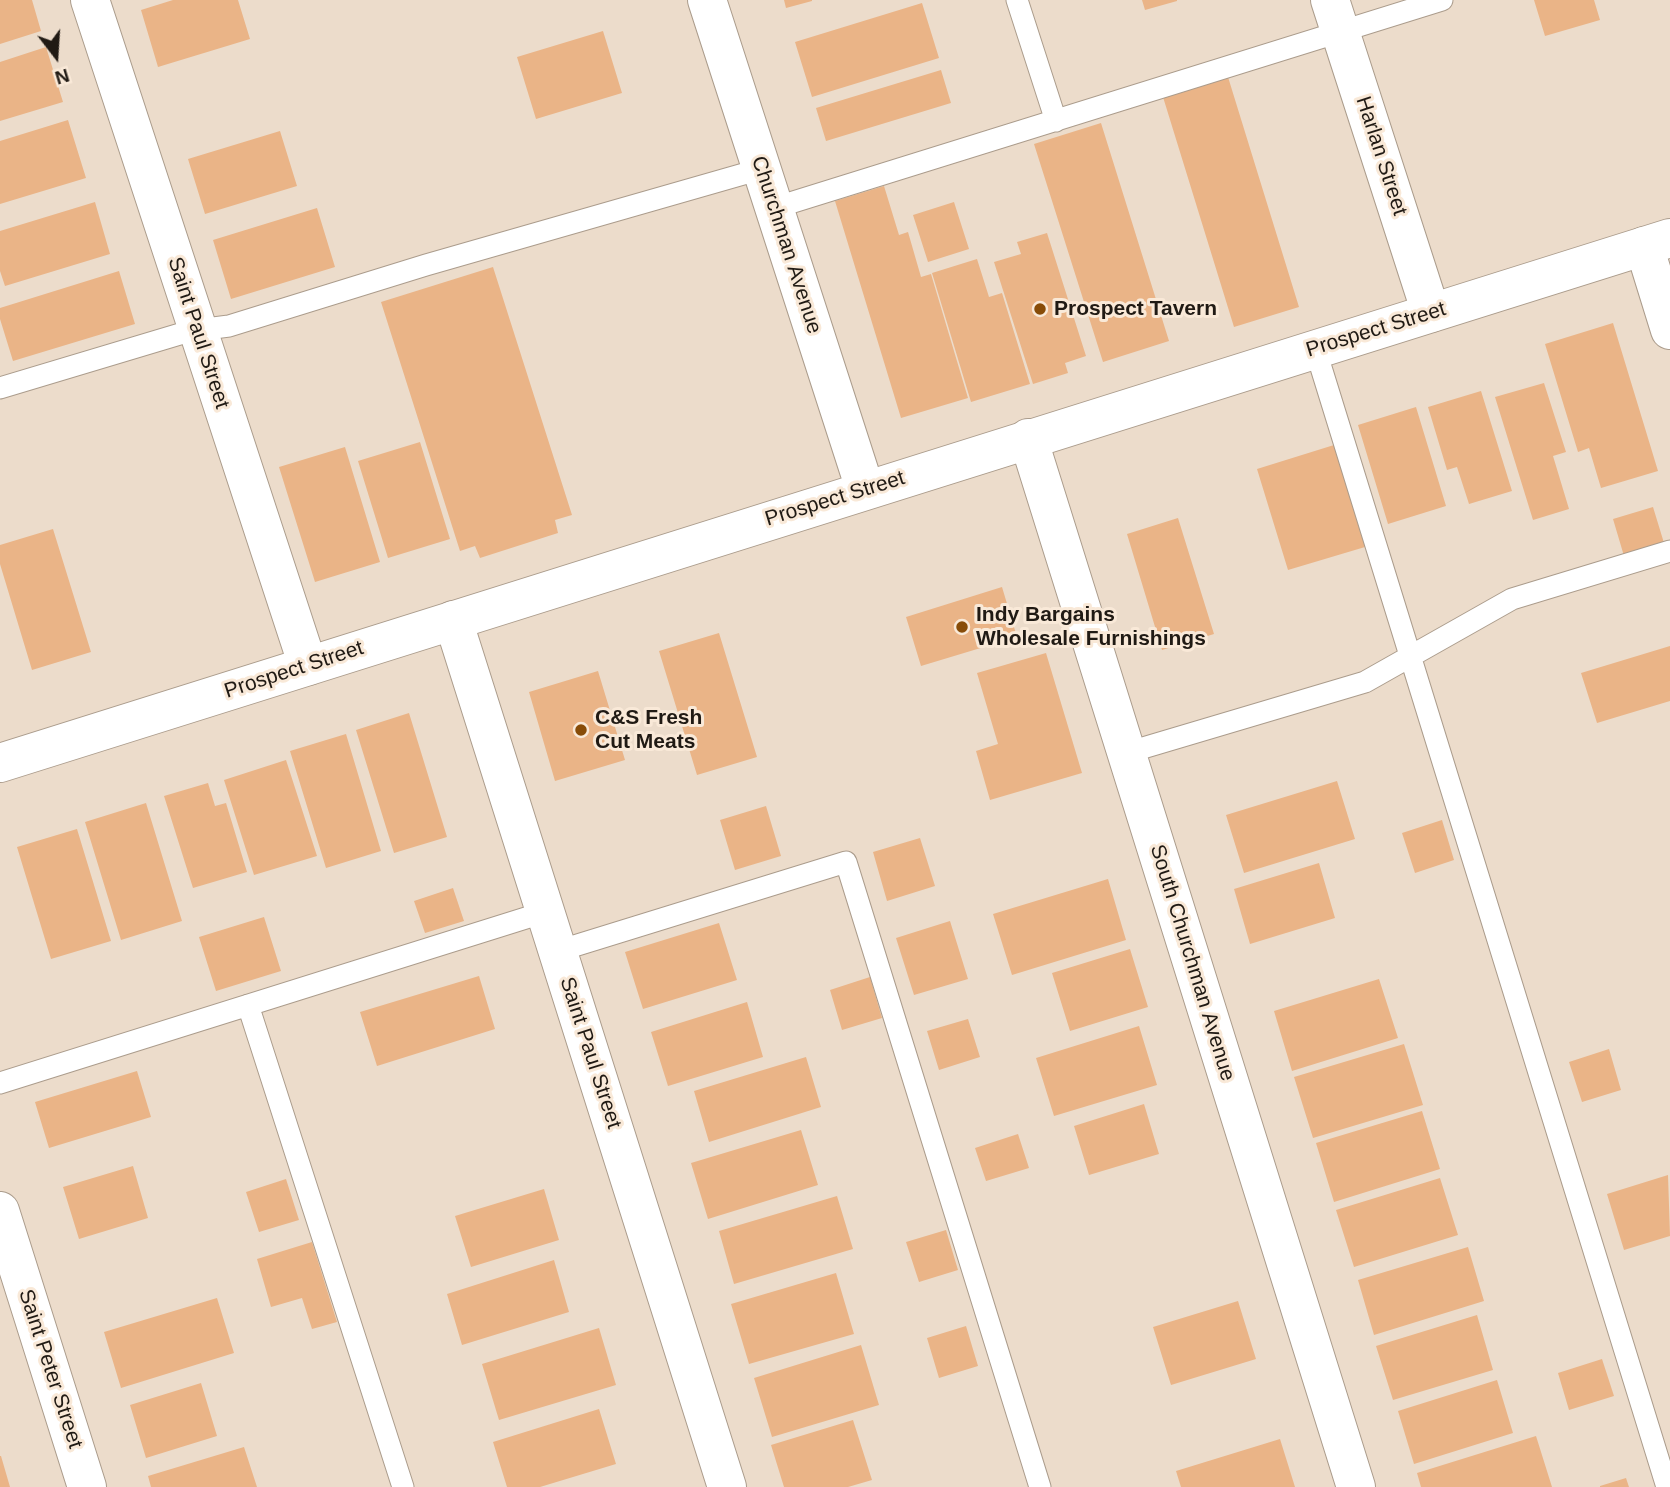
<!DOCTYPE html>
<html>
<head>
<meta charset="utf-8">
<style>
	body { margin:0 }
	#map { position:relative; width:1670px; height:1487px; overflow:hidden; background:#ecdccb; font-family:Arial,sans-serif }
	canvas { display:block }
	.north { position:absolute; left:21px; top:21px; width:70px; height:70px; -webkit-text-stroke:5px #f9e9d8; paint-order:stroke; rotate:163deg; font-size:19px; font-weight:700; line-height:28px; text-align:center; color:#201a14 }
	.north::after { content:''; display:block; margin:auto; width:24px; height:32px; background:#201a14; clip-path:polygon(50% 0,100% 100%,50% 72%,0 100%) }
</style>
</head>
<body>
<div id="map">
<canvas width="1670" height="1487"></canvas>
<div class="north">N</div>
</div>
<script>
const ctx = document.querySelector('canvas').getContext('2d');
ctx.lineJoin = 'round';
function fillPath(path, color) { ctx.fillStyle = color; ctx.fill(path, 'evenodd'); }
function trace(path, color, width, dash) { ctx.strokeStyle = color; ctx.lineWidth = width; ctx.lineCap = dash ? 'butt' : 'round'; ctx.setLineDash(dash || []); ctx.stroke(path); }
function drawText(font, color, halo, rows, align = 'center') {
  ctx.font = font + ' Arial,sans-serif'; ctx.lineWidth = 6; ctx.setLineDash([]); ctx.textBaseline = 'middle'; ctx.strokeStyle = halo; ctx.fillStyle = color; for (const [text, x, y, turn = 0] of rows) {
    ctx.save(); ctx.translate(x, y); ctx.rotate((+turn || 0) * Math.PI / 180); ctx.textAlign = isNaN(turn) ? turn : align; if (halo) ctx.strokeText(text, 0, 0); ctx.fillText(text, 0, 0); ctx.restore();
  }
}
const building = new Path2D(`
	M 0,0 L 32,0 L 41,31 L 0,44 Z
	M 173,0 L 238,0 L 250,39 L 158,67 L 141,10 Z
	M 784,0 L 812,0 L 812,1 L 786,8 Z
	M 1142,0 L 1177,0 L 1177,1 L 1145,10 Z
	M 1534,0 L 1594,0 L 1600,20 L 1545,36 Z
	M 922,3 L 939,58 L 812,97 L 795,42 Z
	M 603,31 L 622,93 L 536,119 L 517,57 Z
	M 46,47 L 63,102 L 0,121 L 0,62 Z
	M 941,70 L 951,103 L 826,141 L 816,108 Z
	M 1228,77 L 1299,307 L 1234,327 L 1163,97 Z
	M 68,120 L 86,178 L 0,204 L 0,141 Z
	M 1101,123 L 1169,341 L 1103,362 L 1034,144 Z
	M 280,131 L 297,186 L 205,214 L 188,159 Z
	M 884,186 L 899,235 L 908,232 L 921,277 L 931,274 L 968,398 L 901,418 L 835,201 Z
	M 95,202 L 110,254 L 5,286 L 0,271 L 0,231 Z
	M 954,202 L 969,249 L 928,262 L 913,215 Z
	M 317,208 L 335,267 L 231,299 L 213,240 Z
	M 1047,233 L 1086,356 L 1065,363 L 1068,373 L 1033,384 L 994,262 L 1021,254 L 1017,242 Z
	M 977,259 L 989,297 L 1002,293 L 1030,384 L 971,402 L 932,273 Z
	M 493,267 L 572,515 L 555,520 L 558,533 L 480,558 L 475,546 L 460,551 L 381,302 Z
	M 119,271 L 135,324 L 13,361 L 0,319 L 0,308 Z
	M 1613,323 L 1658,471 L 1601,488 L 1589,448 L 1578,452 L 1545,344 Z
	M 1544,383 L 1566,452 L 1553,456 L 1569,509 L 1533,520 L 1495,397 Z
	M 1481,391 L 1512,491 L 1469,504 L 1457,467 L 1447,470 L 1428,407 Z
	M 1416,407 L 1446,506 L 1388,524 L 1358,425 Z
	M 420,442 L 450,539 L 388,558 L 358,461 Z
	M 1334,445 L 1365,547 L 1288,570 L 1257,469 Z
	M 345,447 L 380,562 L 315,582 L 279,467 Z
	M 1653,507 L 1664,543 L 1624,556 L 1613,519 Z
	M 1178,518 L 1214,634 L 1162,650 L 1127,534 Z
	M 53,529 L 91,652 L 32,670 L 0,564 L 0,545 Z
	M 1002,587 L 1017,637 L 921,666 L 906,617 Z
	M 719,633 L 757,757 L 697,775 L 659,651 Z
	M 1670,646 L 1670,701 L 1597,723 L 1581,673 Z
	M 1046,653 L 1082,773 L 990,800 L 976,751 L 998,744 L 977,673 Z
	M 598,671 L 625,760 L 555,781 L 529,692 Z
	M 409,713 L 447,837 L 394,853 L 356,730 Z
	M 346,734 L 381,851 L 326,868 L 290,751 Z
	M 286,760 L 317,856 L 254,875 L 224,780 Z
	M 1337,781 L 1355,839 L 1244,873 L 1226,815 Z
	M 208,783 L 215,806 L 226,803 L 247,872 L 193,888 L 164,796 Z
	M 146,803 L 182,921 L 121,940 L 85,822 Z
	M 766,806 L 781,856 L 735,870 L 720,820 Z
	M 1442,820 L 1454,860 L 1415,873 L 1402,833 Z
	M 77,829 L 111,941 L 51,959 L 17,847 Z
	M 920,838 L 935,886 L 887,901 L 873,852 Z
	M 1319,863 L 1335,918 L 1250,944 L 1234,889 Z
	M 1108,879 L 1126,940 L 1012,975 L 993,914 Z
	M 453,888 L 464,921 L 425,933 L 414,901 Z
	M 264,917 L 281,971 L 216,991 L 199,937 Z
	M 950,921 L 968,979 L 914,995 L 896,938 Z
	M 719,923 L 737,980 L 643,1009 L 625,952 Z
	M 1130,949 L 1148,1007 L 1070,1031 L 1052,973 Z
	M 479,976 L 495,1029 L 377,1066 L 360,1012 Z
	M 870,977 L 882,1018 L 842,1030 L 830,990 Z
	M 1379,979 L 1398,1038 L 1292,1071 L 1274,1011 Z
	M 747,1002 L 763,1057 L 668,1086 L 651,1032 Z
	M 968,1019 L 980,1057 L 939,1070 L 927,1031 Z
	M 1139,1026 L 1157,1085 L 1054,1116 L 1036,1058 Z
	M 1404,1044 L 1423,1105 L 1313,1138 L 1294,1077 Z
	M 1609,1049 L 1621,1090 L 1582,1102 L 1569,1062 Z
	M 806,1057 L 821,1107 L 709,1142 L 694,1091 Z
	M 137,1071 L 151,1117 L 49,1148 L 35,1102 Z
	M 1144,1104 L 1159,1154 L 1089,1175 L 1074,1126 Z
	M 1422,1111 L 1440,1169 L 1334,1202 L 1316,1143 Z
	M 801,1130 L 818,1185 L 708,1219 L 691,1163 Z
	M 1018,1134 L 1029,1168 L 986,1181 L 975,1148 Z
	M 133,1166 L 148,1218 L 79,1239 L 63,1187 Z
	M 1668,1175 L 1670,1236 L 1624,1250 L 1607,1194 Z
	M 1440,1178 L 1458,1235 L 1354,1267 L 1336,1210 Z
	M 286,1179 L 299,1220 L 259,1232 L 246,1192 Z
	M 544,1189 L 559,1240 L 471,1267 L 455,1216 Z
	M 837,1196 L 853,1249 L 734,1284 L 719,1231 Z
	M 946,1230 L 958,1270 L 919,1282 L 906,1242 Z
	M 312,1242 L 337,1322 L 312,1329 L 302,1298 L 271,1307 L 257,1259 Z
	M 1468,1247 L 1484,1301 L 1374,1335 L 1358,1280 Z
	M 554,1260 L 569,1312 L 462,1345 L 447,1294 Z
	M 836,1273 L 854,1334 L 749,1364 L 731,1304 Z
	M 217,1298 L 234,1353 L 121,1388 L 104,1332 Z
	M 1238,1301 L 1256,1359 L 1171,1385 L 1153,1327 Z
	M 1477,1315 L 1493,1370 L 1393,1400 L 1376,1346 Z
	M 966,1326 L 978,1366 L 939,1378 L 927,1338 Z
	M 599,1328 L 616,1385 L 499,1420 L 482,1364 Z
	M 861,1345 L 879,1405 L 772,1437 L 754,1378 Z
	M 1602,1359 L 1614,1396 L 1569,1410 L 1558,1373 Z
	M 1497,1380 L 1513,1433 L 1414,1464 L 1398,1411 Z
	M 201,1383 L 217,1436 L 146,1458 L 130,1405 Z
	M 599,1409 L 616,1464 L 540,1487 L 507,1487 L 493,1442 Z
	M 853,1420 L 872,1480 L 848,1487 L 784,1487 L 771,1445 Z
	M 1536,1436 L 1552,1487 L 1421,1487 L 1417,1473 Z
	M 1280,1439 L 1295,1487 L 1181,1487 L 1176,1471 Z
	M 244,1447 L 257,1487 L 151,1487 L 148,1476 Z
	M 0,1456 L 1,1456 L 10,1487 L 0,1487 Z
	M 1626,1478 L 1629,1487 L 1600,1487 L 1600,1486 Z`);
const service = new Path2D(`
	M 1017,0 L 1056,121
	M 774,208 L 1442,0
	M 1315,348 L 1667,1487
	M 0,388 L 190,331 L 229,326 L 426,265 L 761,169
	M 1126,753 L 1365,682 L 1512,599 L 1670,551
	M 558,951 L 846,862 L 1040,1487
	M 248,1005 L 403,1487
	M 0,1083 L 545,912`);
const minor = new Path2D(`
	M 90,0 L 308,666
	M 1330,0 L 1431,313
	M 1644,246 L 1670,330
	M 1028,438 L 1356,1487
	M 453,620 L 727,1487
	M 0,1211 L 87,1487`);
const secondary = new Path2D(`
	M 707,0 L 865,489
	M 0,763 L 1670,238`);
const markers = [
	[1040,309,7,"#884c08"],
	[962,627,7,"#884c08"],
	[581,730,7,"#884c08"]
];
const streetNames = [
	["Harlan Street",1381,156,72],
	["Churchman Avenue",786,245,72],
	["Prospect Street",1376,330,-17],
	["Saint Paul Street",198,333,72],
	["Prospect Street",835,499,-17],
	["Prospect Street",294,670,-18],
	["South Churchman Avenue",1192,963,73],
	["Saint Paul Street",590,1053,72],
	["Saint Peter Street",50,1369,72]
];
const poiNames = [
	["Prospect Tavern",1054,309],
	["Indy Bargains",976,615],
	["Wholesale Furnishings",976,639],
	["C&S Fresh",595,718],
	["Cut Meats",595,742]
];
fillPath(building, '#eab487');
trace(service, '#ab9c8c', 23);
trace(minor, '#ab9c8c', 40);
trace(secondary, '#ab9c8c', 40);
trace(service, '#fff', 21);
trace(minor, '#fff', 38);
trace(secondary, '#fff', 38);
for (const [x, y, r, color] of markers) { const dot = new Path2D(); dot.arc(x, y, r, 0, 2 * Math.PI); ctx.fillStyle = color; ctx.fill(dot); trace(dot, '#f9e9d8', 2.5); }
drawText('21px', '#201a14', '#f9e9d8', streetNames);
drawText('bold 21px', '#201a14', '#f9e9d8', poiNames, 'left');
</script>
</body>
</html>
